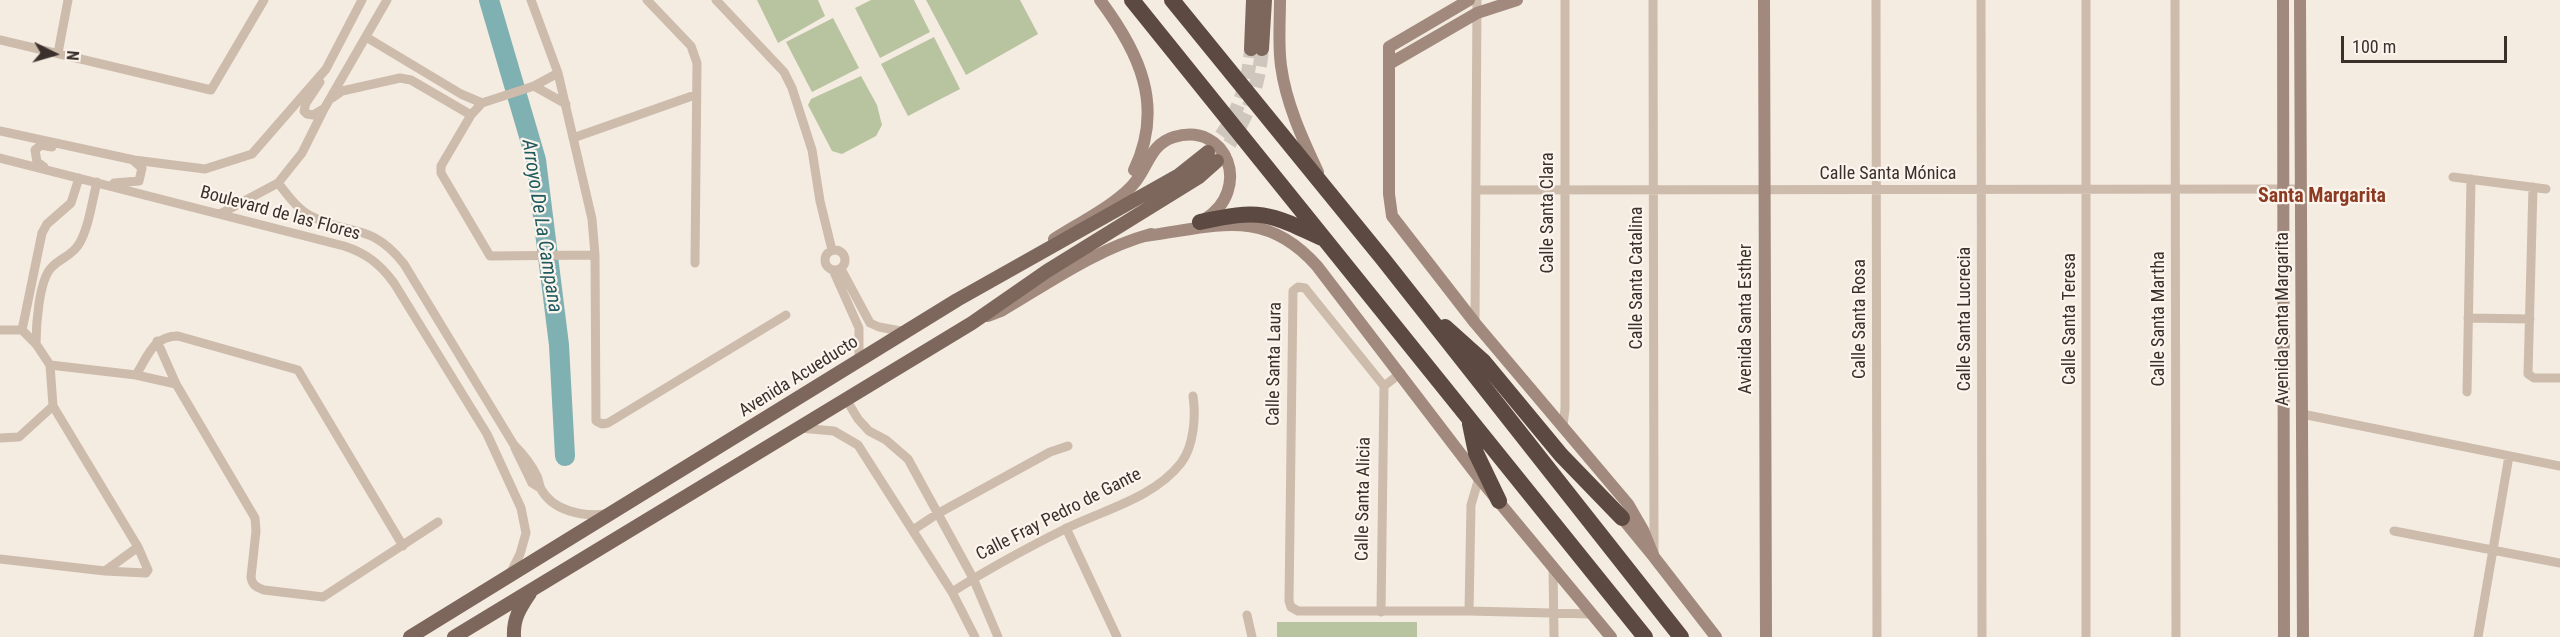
<!DOCTYPE html>
<html>
<head>
<meta charset="utf-8">
<style>
	body { margin:0 }
	#map { position:relative; width:2560px; height:637px; overflow:hidden; background:#f4ebe1; font-family:"Roboto Condensed",sans-serif }
	canvas { display:block }
	.north { position:absolute; left:24px; top:24px; width:60px; height:60px; -webkit-text-stroke:4px #fbf5ee; paint-order:stroke; rotate:95deg; font-size:16px; font-weight:700; line-height:24px; text-align:center; color:#3b302b }
	.north::after { content:''; display:block; margin:auto; width:21px; height:27px; background:#3b302b; clip-path:polygon(50% 0,100% 100%,50% 72%,0 100%) }
	.scale { position:absolute; left:2341px; top:36px; width:166px; height:27px; box-sizing:border-box; border:3px solid #3b302b; border-top:0; padding-left:8px; font-size:18px; line-height:21px; white-space:nowrap; color:#3b302b; -webkit-text-stroke:4px #fbf5ee; paint-order:stroke }
</style>
</head>
<body>
<div id="map">
<canvas width="2560" height="637"></canvas>
<div class="north">N</div>
<div class="scale">100 m</div>
</div>
<script>
const ctx = document.querySelector('canvas').getContext('2d');
ctx.lineJoin = 'round';
function fillPath(path, color) { ctx.fillStyle = color; ctx.fill(path, 'evenodd'); }
function trace(path, color, width, dash) { ctx.strokeStyle = color; ctx.lineWidth = width; ctx.lineCap = dash ? 'butt' : 'round'; ctx.setLineDash(dash || []); ctx.stroke(path); }
function drawText(font, color, halo, rows, align = 'center') {
  ctx.font = font + ' "Roboto Condensed",sans-serif'; ctx.lineWidth = 4.5; ctx.setLineDash([]); ctx.textBaseline = 'middle'; ctx.strokeStyle = halo; ctx.fillStyle = color; for (const [text, x, y, turn = 0] of rows) {
    ctx.save(); ctx.translate(x, y); ctx.rotate((+turn || 0) * Math.PI / 180); ctx.textAlign = isNaN(turn) ? turn : align; if (halo) ctx.strokeText(text, 0, 0); ctx.fillText(text, 0, 0); ctx.restore();
  }
}
const green = new Path2D(`
	M 757,0 L 818,0 L 825,16 L 778,43 Z
	M 871,0 L 914,0 L 930,32 L 880,58 L 855,8 Z
	M 926,0 L 1020,0 L 1038,34 L 966,75 Z
	M 833,18 L 859,68 L 812,92 L 786,42 Z
	M 934,37 L 960,89 L 908,116 L 881,64 Z
	M 861,76 L 877,105 L 882,125 L 876,136 L 842,154 L 832,151 L 808,105 L 811,99 Z
	M 1277,622 L 1417,622 L 1417,637 L 1277,637 Z`);
const river = new Path2D(`
	M 489,0 L 536,160 L 559,345 L 565,456`);
const primaryTunnel = new Path2D(`
	M 1208,152 C 1235,122 1248,89 1251,49
	M 1217,161 C 1244,127 1258,93 1262,49`);
const street = new Path2D(`
	M 531,0 L 558,73 L 592,219 L 595,255 L 596,421 L 602,424 L 608,423 L 786,315
	M 647,0 L 691,46 L 697,63 L 695,263
	M 716,0 L 784,72 L 792,88 L 812,150 L 820,201 L 832,250
	M 1653,0 L 1654,553
	M 1876,0 L 1877,637
	M 1981,0 L 1982,637
	M 2086,0 L 2086,637
	M 2175,0 L 2176,637
	M 366,37 L 461,94 L 482,103
	M 0,40 L 211,90 L 264,0
	M 58,53 L 68,0
	M 558,73 L 534,86 L 482,103 L 471,115 L 441,166 L 441,173 L 490,256 L 595,255
	M 320,82 L 306,103 L 304,111 L 307,114 L 313,115 L 323,109
	M 534,86 L 566,104
	M 332,98 L 342,91 L 400,78 L 411,80 L 471,115
	M 0,131 L 134,160 L 205,169 L 252,154 L 326,69 L 362,0
	M 573,138 L 695,95
	M 0,158 L 344,246 C 366,253 380,264 394,283 L 487,434 L 521,508 L 526,533 L 520,554 L 510,574
	M 44,167 L 37,162 L 35,150 L 41,145 L 52,147
	M 2453,177 L 2546,189
	M 114,183 L 139,181 L 142,168 L 134,161
	M 278,183 C 287,194 297,209 311,216 C 350,237 370,221 404,264 L 514,445 C 523,454 531,464 537,476 C 539,480 539,485 541,489 C 553,511 583,517 605,514
	M 2533,187 L 2528,374 L 2534,378 L 2560,378
	M 1476,190 L 2301,189
	M 220,214 L 278,183 L 302,153 L 324,109 L 387,0
	M825 260a10 10 0 1 1 20 0a10 10 0 1 1-20 0Z
	M 841,269 L 870,323 L 879,327 L 906,332
	M 833,270 L 859,328 L 859,362
	M 2468,318 L 2530,319
	M 1475,323 L 1477,0
	M 0,330 L 22,330
	M 22,330 L 42,233 L 47,224 L 71,203 L 79,178
	M 157,341 L 176,384 L 255,518 L 256,531 L 251,577 C 252,585 256,587 264,590 L 323,597 L 438,522
	M 36,344 C 36,325 39,281 51,268 C 60,258 72,256 79,244 C 89,227 92,201 97,182
	M 50,365 L 136,375 L 176,384
	M 1401,373 L 1384,386 L 1305,288 L 1298,287 L 1293,291 L 1289,601 L 1291,607 L 1298,611 L 1469,611 L 1592,614
	M 136,375 C 148,356 153,336 178,336 L 298,370 L 403,546
	M 2467,392 L 2471,179
	M 846,399 L 858,419 L 869,431 L 886,440 L 908,459 L 973,578 L 998,637
	M 2302,414 L 2560,466
	M 1563,426 L 1565,409 L 1565,0
	M 799,428 L 834,431 L 858,445 L 952,592 L 975,637
	M 0,438 L 19,437 L 53,406
	M 515,448 L 532,483 L 540,488
	M 1066,528 L 1117,637
	M 913,530 L 937,514 L 1050,452 L 1068,446
	M 2394,531 L 2560,563
	M 0,559 L 105,571 L 146,573 L 148,570 L 138,547 L 53,406 L 50,365 L 36,344 L 22,330
	M 1553,565 L 1554,637
	M 105,571 L 138,547
	M 952,592 C 988,569 1027,548 1065,529 C 1103,510 1154,498 1181,463 C 1194,446 1196,416 1193,396
	M 1469,611 L 1471,505 L 1479,478
	M 1381,612 L 1384,386
	M 1247,615 L 1252,637
	M 2478,637 L 2509,456`);
const secondary = new Path2D(`
	M 1100,0 C 1139,52 1165,106 1134,170
	M 1280,0 C 1280,22 1278,44 1281,66 C 1286,103 1302,138 1318,172
	M 1469,0 L 1389,47 L 1389,194 L 1392,216 L 1475,323 L 1628,504 L 1643,530 L 1654,557
	M 1764,0 L 1766,637
	M 2283,0 L 2284,637
	M 2300,0 L 2303,637
	M 1389,64 L 1477,13 L 1517,0
	M 1145,236 C 1215,227 1264,206 1317,266 L 1479,478 L 1611,637
	M 1054,239 C 1077,224 1121,202 1136,181 C 1149,164 1151,144 1174,137 C 1228,121 1252,190 1205,219
	M 988,316 L 1001,311 C 1049,283 1096,249 1151,234
	M 1622,518 L 1654,557 L 1716,637`);
const primary = new Path2D(`
	M 1251,49 L 1253,0
	M 1262,49 L 1265,0
	M 410,637 L 957,300 L 1179,175 L 1208,152
	M 454,637 L 972,323 L 1047,271 L 1199,177 L 1217,161
	M 514,637 C 513,618 520,608 530,593`);
const highway = new Path2D(`
	M 1132,0 L 1645,637
	M 1172,0 L 1383,259 L 1681,637
	M 1200,222 C 1260,209 1267,212 1322,238
	M 1445,327 L 1484,362 L 1561,455 L 1622,518
	M 1470,424 L 1476,453 L 1499,501`);
const streetNames = [
	["Calle Santa Mónica",1888,174],
	["Calle Santa Clara",1548,213,-90],
	["Boulevard de las Flores",280,214,15],
	["Calle Santa Catalina",1637,278,-90],
	["Avenida Santa Esther",1746,319,-90],
	["Calle Santa Rosa",1860,319,-90],
	["Calle Santa Lucrecia",1965,319,-90],
	["Calle Santa Teresa",2070,319,-90],
	["Calle Santa Martha",2159,319,-90],
	["Avenida Santa Margarita",2283,319,-90],
	["Calle Santa Laura",1275,364,-89],
	["Avenida Acueducto",799,377,-32],
	["Calle Santa Alicia",1364,499,-89],
	["Calle Fray Pedro de Gante",1059,515,-27]
];
const neighbourhoodNames = [
	["Santa Margarita",2322,197]
];
const waterNames = [
	["Arroyo De La Campana",541,226,81]
];
fillPath(green, '#b8c4a0');
trace(river, '#7fb0b2', 20);
trace(primaryTunnel, '#cfc6bd', 14, [14, 7]);
trace(street, '#cdbbac', 9);
trace(secondary, '#a18a7d', 12);
trace(primary, '#7d675c', 14);
trace(highway, '#5c4a42', 16);
drawText('18px', '#3b302b', '#fbf5ee', streetNames);
drawText('bold 20px', '#8c3b22', '#fbf5ee', neighbourhoodNames);
drawText('italic 20px', '#1f5a5e', '#fbf5ee', waterNames);
</script>
</body>
</html>
